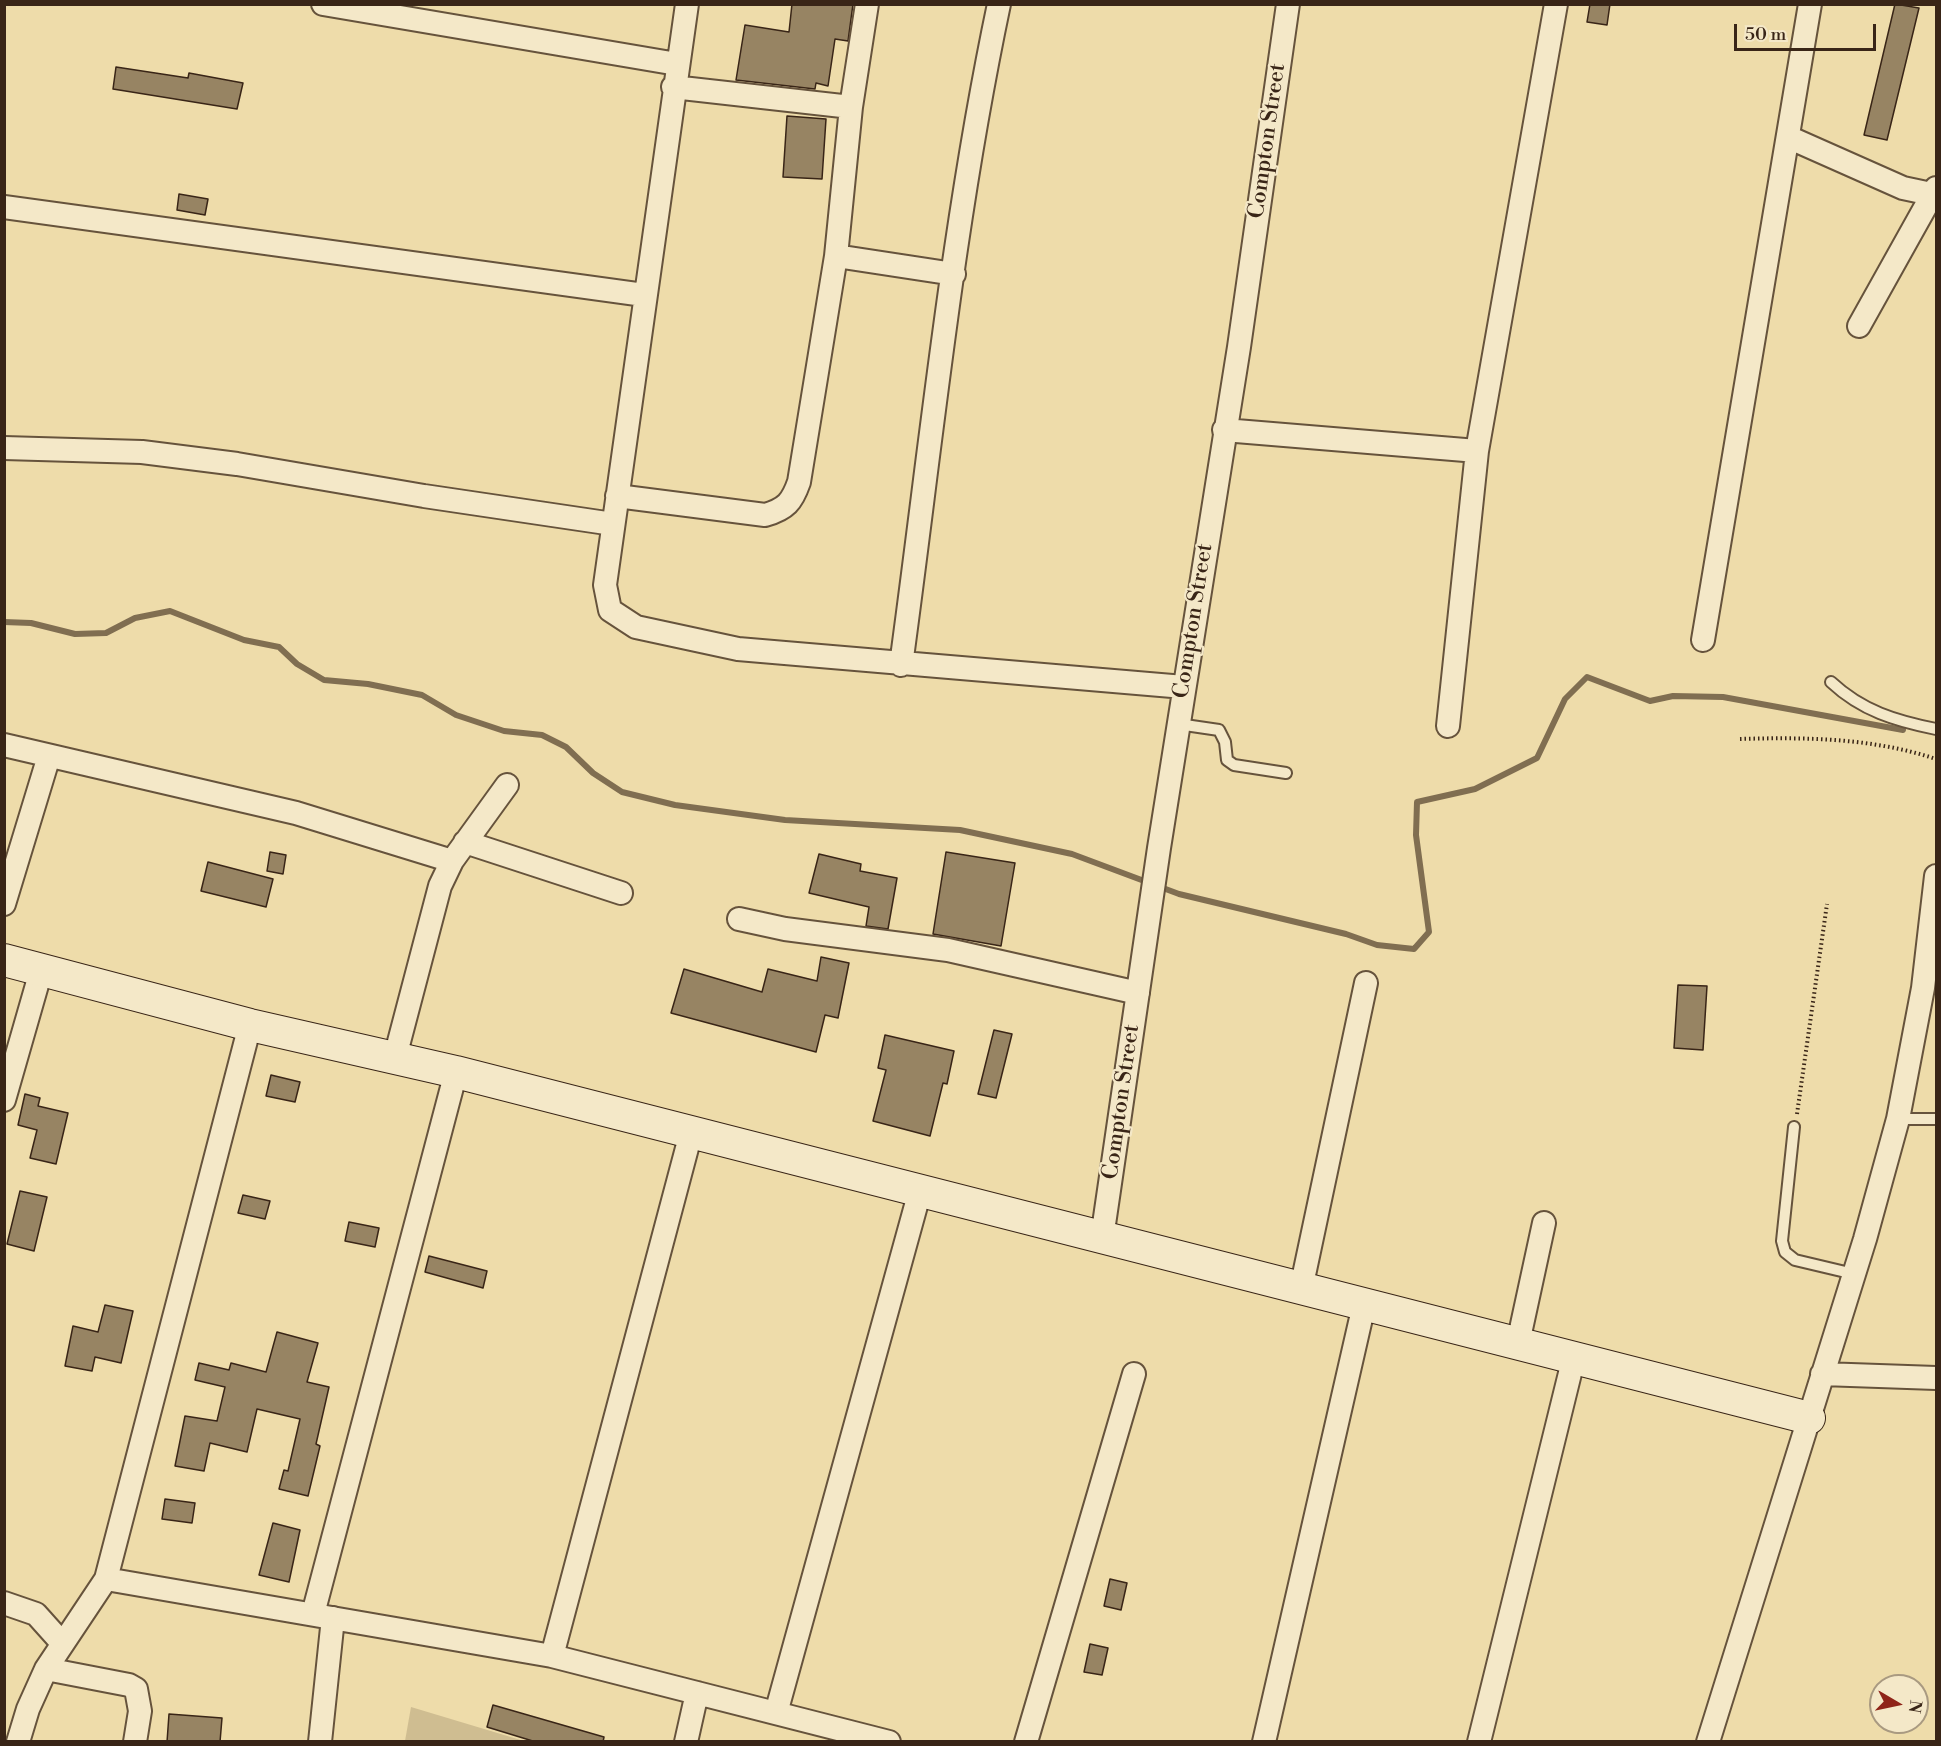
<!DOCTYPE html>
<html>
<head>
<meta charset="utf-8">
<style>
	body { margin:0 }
	#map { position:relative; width:1941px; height:1746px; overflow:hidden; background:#eedcaa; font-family:"Libre Bodoni",serif }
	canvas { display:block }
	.frame { position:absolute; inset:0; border:6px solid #392517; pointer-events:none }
	.north { position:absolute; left:1869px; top:1674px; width:60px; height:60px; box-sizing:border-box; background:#f4e8c8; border:2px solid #a99a81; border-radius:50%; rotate:99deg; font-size:16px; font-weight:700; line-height:24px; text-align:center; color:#392517 }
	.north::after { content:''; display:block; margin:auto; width:21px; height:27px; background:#8f2418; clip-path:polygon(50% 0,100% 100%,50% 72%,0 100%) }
	.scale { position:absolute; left:1734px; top:24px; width:142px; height:27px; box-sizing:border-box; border:3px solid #392517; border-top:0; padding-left:8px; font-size:18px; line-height:21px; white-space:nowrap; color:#392517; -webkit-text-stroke:4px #f4e8c8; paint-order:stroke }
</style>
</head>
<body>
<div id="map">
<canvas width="1941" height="1746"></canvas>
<div class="frame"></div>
<div class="north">N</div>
<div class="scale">50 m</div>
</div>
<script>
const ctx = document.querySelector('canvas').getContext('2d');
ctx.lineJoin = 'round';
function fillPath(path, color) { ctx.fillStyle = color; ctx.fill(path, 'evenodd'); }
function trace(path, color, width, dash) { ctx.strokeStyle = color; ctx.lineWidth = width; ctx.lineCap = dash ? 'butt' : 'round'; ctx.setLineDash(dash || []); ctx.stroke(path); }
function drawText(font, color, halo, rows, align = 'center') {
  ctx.font = font + ' "Libre Bodoni",serif'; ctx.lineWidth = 4.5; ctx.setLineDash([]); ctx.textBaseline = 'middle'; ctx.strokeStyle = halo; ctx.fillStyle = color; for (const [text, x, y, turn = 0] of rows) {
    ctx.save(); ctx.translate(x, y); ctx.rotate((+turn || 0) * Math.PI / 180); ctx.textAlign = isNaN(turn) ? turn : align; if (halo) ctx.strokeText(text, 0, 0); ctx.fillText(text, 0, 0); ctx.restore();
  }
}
const green = new Path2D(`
	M 411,1707 L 524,1741 L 405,1741 Z`);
const stream = new Path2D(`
	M 4,622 L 31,623 L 75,634 L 106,633 L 135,618 L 170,611 L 244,640 L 279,647 L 297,664 L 324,680 L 368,684 L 422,695 L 456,715 L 504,731 L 542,735 L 566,747 L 593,773 L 622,792 L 675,805 L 785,820 L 960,830 L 1072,854 L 1179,894 L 1346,934 L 1377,945 L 1414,949 L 1429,932 L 1416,835 L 1417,802 L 1475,789 L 1537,758 L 1565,699 L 1587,677 L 1650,701 L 1673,696 L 1723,697 L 1903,730`);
const building = new Path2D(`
	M 792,4 L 853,4 L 848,41 L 835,39 L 828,86 L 816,83 L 815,89 L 736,80 L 745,25 L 789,32 Z
	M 1590,4 L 1610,4 L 1607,25 L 1587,22 Z
	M 1895,4 L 1919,8 L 1887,140 L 1864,135 Z
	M 116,67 L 188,78 L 189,73 L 243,83 L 237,109 L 113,89 Z
	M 787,116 L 826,119 L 822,179 L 783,177 Z
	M 179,194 L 208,199 L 205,215 L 177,210 Z
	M 270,852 L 286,855 L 283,874 L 267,871 Z
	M 946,852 L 1015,863 L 1001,946 L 933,934 Z
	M 819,854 L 861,864 L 860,871 L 897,878 L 888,929 L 866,926 L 869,907 L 809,893 Z
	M 208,862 L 273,879 L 266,907 L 201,891 Z
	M 821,957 L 849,963 L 838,1018 L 825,1015 L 816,1052 L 671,1013 L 684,969 L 762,992 L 768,969 L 817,981 Z
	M 1678,985 L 1707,986 L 1703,1050 L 1674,1048 Z
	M 994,1030 L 1012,1034 L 996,1098 L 978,1094 Z
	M 885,1035 L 954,1051 L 947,1084 L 943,1083 L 930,1136 L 873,1121 L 886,1070 L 878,1068 Z
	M 271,1075 L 300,1082 L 295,1102 L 266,1096 Z
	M 25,1094 L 40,1098 L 38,1106 L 68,1113 L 56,1164 L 30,1158 L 37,1130 L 18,1125 Z
	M 20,1191 L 47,1197 L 34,1251 L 7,1244 Z
	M 243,1195 L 270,1201 L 265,1219 L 238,1213 Z
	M 349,1222 L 379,1228 L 375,1247 L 345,1241 Z
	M 429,1256 L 487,1271 L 483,1288 L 425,1272 Z
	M 105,1305 L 133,1311 L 121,1363 L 95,1357 L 92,1371 L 65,1366 L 73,1326 L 98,1332 Z
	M 277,1332 L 318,1343 L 307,1382 L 329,1387 L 316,1444 L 320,1446 L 308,1496 L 279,1489 L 284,1470 L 288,1471 L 300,1419 L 257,1409 L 247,1452 L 210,1443 L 204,1471 L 175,1466 L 185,1416 L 217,1421 L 225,1387 L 195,1380 L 199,1363 L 229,1370 L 231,1363 L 266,1372 Z
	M 165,1499 L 195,1503 L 192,1523 L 162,1519 Z
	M 273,1523 L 300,1530 L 289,1582 L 259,1575 Z
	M 1110,1579 L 1127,1583 L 1121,1610 L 1104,1606 Z
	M 1090,1644 L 1108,1648 L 1102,1675 L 1084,1672 Z
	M 493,1705 L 604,1737 L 603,1742 L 536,1742 L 487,1727 Z
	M 169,1714 L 222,1718 L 220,1742 L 167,1742 Z`);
const path = new Path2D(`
	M 1740,739 C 1806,737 1873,738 1936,759
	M 1797,1114 L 1827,904`);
const lane = new Path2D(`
	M 1831,682 C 1862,711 1896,721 1936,729
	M 1178,724 L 1219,730 L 1225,742 L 1227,760 L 1234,765 L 1286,773
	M 1898,1119 L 1936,1119
	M 1794,1127 L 1782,1241 L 1785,1252 L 1795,1260 L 1854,1274`);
const street = new Path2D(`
	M 323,4 L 677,64
	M 687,4 L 605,585 L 610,610 L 636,627 L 738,649 L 1184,687
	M 673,87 L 851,107
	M 1788,137 L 1903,188 L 1936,195
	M 4,207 L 644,295
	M 836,256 L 954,274
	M 1859,326 L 1936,188
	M 1224,430 L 1477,451
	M 4,448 L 142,452 L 237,464 L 424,496 L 613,524
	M 617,496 L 765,515 C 786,509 792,502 799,482 L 836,256 L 851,107 L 867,4
	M 1703,640 L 1810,4
	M 901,665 C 931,445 953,222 999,4
	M 1448,726 L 1477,451 L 1556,4
	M 4,745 L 296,813 L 452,861
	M 465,842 L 621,893
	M 4,904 L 49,756
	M 739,919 L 785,929 L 948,950 L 1138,993
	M 395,1057 L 440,886 L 452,861 L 507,785
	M 4,1100 L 41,971
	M 1102,1238 L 1159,848 L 1239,347 L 1288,4
	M 1301,1289 L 1366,983
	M 1518,1343 L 1544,1223
	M 1822,1374 L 1936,1378
	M 106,1579 L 552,1656 L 889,1742
	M 4,1603 L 36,1614 L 62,1643
	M 313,1614 L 456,1072
	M 552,1656 L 691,1133
	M 46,1669 L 129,1685 L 136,1689 L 140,1711 L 135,1742
	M 776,1713 L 920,1191
	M 18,1742 L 28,1709 L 46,1669 L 106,1579 L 250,1025
	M 320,1742 L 333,1618
	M 686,1742 L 697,1693
	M 1026,1742 L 1134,1374
	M 1264,1742 L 1364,1305
	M 1479,1742 L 1574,1357
	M 1708,1742 L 1865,1239 L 1898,1119 L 1923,988 L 1936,876`);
const secondary = new Path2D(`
	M 4,960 L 250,1025 L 456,1072 L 1809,1418`);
const streetNames = [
	["Compton Street",1268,141,-82],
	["Compton Street",1194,621,-81],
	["Compton Street",1122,1102,-82]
];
fillPath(green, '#cfbd91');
trace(stream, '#806e51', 6);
fillPath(building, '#978463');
trace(building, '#392517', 1.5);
trace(lane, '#66533c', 14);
trace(street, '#66533c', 26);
trace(secondary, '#392517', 34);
trace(path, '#392517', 4, [1.5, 3]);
trace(lane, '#f4e8c8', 10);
trace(street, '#f4e8c8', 22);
trace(secondary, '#f4e8c8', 32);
drawText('22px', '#392517', '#f4e8c8', streetNames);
</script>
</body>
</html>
